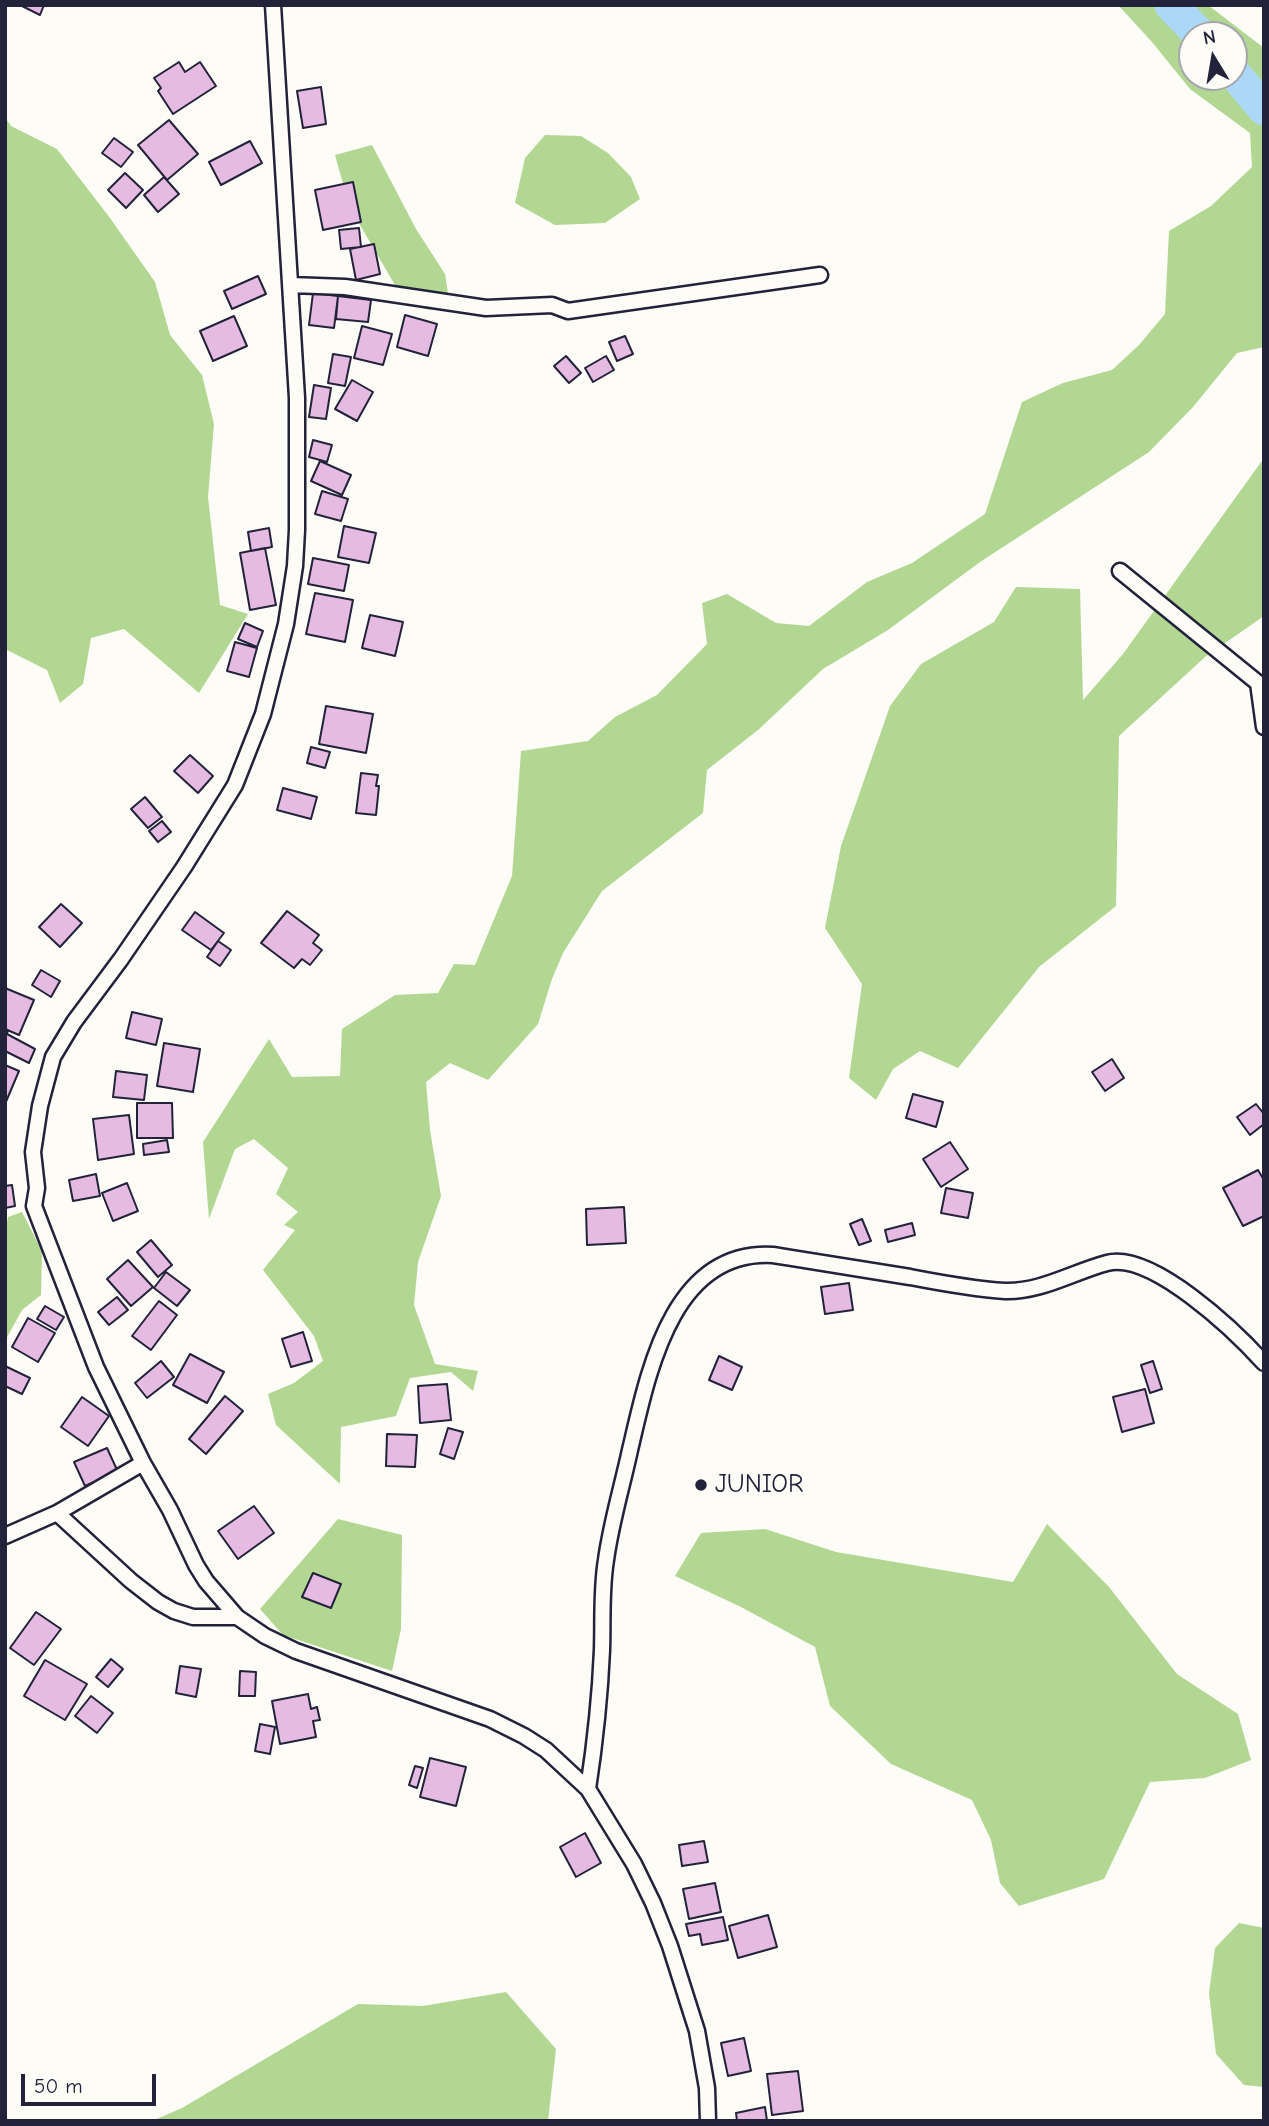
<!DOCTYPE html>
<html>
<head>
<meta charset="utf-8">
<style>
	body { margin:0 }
	#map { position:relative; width:1269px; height:2126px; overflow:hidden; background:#fdfcf7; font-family:"Comic Neue",sans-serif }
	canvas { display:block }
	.frame { position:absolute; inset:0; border:7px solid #22223b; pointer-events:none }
	.north { position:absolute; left:1178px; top:21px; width:70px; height:70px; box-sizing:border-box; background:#fdfcf7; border:2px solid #a5a5ac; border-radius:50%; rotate:349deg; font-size:19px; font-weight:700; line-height:28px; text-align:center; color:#22223b }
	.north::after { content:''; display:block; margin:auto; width:24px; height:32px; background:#22223b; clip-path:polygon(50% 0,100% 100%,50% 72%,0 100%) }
	.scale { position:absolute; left:21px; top:2074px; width:135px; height:32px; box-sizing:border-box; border:4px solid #22223b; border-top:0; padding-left:9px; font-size:21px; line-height:24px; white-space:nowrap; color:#22223b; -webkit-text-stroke:5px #fdfcf7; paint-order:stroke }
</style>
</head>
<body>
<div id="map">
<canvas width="1269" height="2126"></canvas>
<div class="frame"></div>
<div class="north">N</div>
<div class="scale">50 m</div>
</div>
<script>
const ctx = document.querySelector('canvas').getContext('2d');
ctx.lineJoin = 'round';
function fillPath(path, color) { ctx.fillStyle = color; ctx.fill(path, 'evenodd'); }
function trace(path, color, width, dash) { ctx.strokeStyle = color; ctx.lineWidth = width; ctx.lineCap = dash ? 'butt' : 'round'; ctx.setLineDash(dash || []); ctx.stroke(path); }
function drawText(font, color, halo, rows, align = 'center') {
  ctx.font = font + ' "Comic Neue",sans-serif'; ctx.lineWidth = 7; ctx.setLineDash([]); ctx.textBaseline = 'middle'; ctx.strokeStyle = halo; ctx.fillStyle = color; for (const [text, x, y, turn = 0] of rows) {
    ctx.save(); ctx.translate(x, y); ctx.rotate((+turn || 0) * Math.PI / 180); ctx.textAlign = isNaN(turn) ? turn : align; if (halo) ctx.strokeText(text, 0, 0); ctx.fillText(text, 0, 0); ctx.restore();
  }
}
const green = new Path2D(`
	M 1118,5 L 1208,5 L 1264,48 L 1264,347 L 1237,353 L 1193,407 L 1149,452 L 980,562 L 888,630 L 823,669 L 758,730 L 707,770 L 703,813 L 602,891 L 563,953 L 552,979 L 538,1024 L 488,1080 L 450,1063 L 426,1082 L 430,1130 L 441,1196 L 418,1262 L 414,1305 L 435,1364 L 478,1371 L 473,1391 L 451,1372 L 410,1378 L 396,1416 L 341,1427 L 340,1484 L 276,1425 L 268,1394 L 294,1383 L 323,1361 L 314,1336 L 263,1270 L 295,1230 L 284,1225 L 298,1212 L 276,1194 L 288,1168 L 254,1139 L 235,1149 L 209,1219 L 203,1142 L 269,1039 L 292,1077 L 340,1076 L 342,1029 L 395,995 L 438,993 L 454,964 L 475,965 L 512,876 L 521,751 L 588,741 L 615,717 L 657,695 L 707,644 L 702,603 L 727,594 L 776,623 L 809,626 L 867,582 L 912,563 L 985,514 L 1022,402 L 1063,383 L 1112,370 L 1139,345 L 1165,314 L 1169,231 L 1211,206 L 1252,167 L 1250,133 L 1190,89 L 1152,42 ZM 1192,35 L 1234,35 L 1234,77 L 1192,77 Z
	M 5,117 L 11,126 L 57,149 L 110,218 L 155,282 L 170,335 L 202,375 L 214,424 L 208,497 L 220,605 L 248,614 L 199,693 L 124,629 L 91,638 L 83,684 L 60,703 L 47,670 L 5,649 Z
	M 545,135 L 581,136 L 608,153 L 631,177 L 640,199 L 605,223 L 555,225 L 515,203 L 525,158 Z
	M 372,145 L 416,229 L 445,274 L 449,300 L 430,310 L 406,304 L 360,225 L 345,191 L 335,155 Z
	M 1264,458 L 1264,616 L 1205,657 L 1119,736 L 1116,906 L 1039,967 L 958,1068 L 920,1051 L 893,1069 L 876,1100 L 849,1078 L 862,984 L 825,928 L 841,846 L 890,706 L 921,664 L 994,622 L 1016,587 L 1080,589 L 1083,700 L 1123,654 Z
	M 22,1212 L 42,1251 L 41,1295 L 22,1310 L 5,1341 L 5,1234 L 8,1217 Z
	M 338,1519 L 402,1535 L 401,1629 L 392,1671 L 283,1635 L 260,1609 Z
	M 1047,1524 L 1109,1587 L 1177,1674 L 1238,1714 L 1251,1760 L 1205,1778 L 1150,1782 L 1104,1879 L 1019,1906 L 1000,1883 L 991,1840 L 972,1800 L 891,1764 L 830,1706 L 815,1647 L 741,1607 L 675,1576 L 701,1533 L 765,1529 L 836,1552 L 1013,1582 Z
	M 1239,1923 L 1264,1928 L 1264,2087 L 1244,2085 L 1216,2054 L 1209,1993 L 1215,1948 Z
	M 506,1992 L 556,2049 L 548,2121 L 152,2121 L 182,2108 L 358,2004 L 423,2006 Z`);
const river = new Path2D(`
	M 1171,5 L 1200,35
	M 1234,73 L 1264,109`);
const building = new Path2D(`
	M 20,5 L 44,5 L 40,15 Z
	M 179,62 L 185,72 L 200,62 L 216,86 L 173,114 L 158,91 L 161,88 L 154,78 Z
	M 321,87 L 326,124 L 303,128 L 297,91 Z
	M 169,120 L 198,154 L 167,180 L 138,145 Z
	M 114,138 L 133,152 L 121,167 L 102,153 Z
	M 250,141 L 262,163 L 221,185 L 209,162 Z
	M 125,173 L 143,190 L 126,208 L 108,190 Z
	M 164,177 L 179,194 L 158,212 L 144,195 Z
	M 353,182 L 361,222 L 323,230 L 315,190 Z
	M 359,228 L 361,247 L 341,249 L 339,230 Z
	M 374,244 L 380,274 L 356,280 L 350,249 Z
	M 258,276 L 266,294 L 232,309 L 224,291 Z
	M 313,293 L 338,296 L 334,328 L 309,325 Z
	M 338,296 L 371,300 L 368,322 L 336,319 Z
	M 405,315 L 437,324 L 428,356 L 397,347 Z
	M 234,316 L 247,346 L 213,361 L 200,331 Z
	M 362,326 L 392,334 L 383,365 L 354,358 Z
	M 625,336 L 633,354 L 617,361 L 609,342 Z
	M 333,354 L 351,357 L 345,386 L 328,383 Z
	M 566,356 L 581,373 L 569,383 L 554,366 Z
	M 606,356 L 614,370 L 593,382 L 585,368 Z
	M 352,380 L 373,392 L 357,421 L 335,409 Z
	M 314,385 L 331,388 L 326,419 L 309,417 Z
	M 313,440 L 332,445 L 327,462 L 309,457 Z
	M 320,461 L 351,475 L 342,495 L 311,481 Z
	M 322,491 L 348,499 L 341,521 L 315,514 Z
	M 344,526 L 376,533 L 369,563 L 338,557 Z
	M 269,528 L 272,547 L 251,551 L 248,532 Z
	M 265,548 L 276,605 L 250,610 L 240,553 Z
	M 313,558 L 349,565 L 344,591 L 308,584 Z
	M 315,593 L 353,600 L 345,642 L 306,634 Z
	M 370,615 L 403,622 L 395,656 L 362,648 Z
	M 245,623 L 263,631 L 257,647 L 238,639 Z
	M 235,642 L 257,648 L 249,677 L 227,671 Z
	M 326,706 L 373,714 L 366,753 L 319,744 Z
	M 311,747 L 330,752 L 325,768 L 307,763 Z
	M 190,755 L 213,776 L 198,793 L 174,771 Z
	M 361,773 L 378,775 L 376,786 L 379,786 L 376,815 L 356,813 Z
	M 283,788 L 317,797 L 311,819 L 277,810 Z
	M 145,797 L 162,817 L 148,828 L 131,809 Z
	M 162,821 L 171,832 L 158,842 L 149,831 Z
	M 61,904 L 82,923 L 60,947 L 39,927 Z
	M 287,911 L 319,935 L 313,943 L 322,950 L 310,965 L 302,959 L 294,968 L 261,943 Z
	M 195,912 L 224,933 L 211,950 L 182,930 Z
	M 218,941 L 231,950 L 220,966 L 207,957 Z
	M 41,970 L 60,981 L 51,997 L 32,985 Z
	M 5,988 L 34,1000 L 19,1035 L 5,1029 Z
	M 132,1012 L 162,1019 L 156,1045 L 126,1038 Z
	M 5,1029 L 8,1030 L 7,1034 L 35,1049 L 29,1063 L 5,1051 Z
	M 164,1043 L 200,1049 L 193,1092 L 157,1086 Z
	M 1112,1059 L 1124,1078 L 1105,1091 L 1092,1072 Z
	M 5,1065 L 19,1071 L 5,1104 Z
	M 116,1071 L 147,1075 L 144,1100 L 113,1097 Z
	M 913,1094 L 943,1102 L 936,1127 L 906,1118 Z
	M 137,1103 L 172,1103 L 173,1138 L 137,1138 Z
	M 1256,1104 L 1264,1114 L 1264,1124 L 1250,1135 L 1237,1117 Z
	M 129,1115 L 134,1154 L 98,1160 L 93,1119 Z
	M 167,1140 L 169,1152 L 144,1155 L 143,1144 Z
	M 950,1142 L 968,1169 L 941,1187 L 923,1159 Z
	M 1258,1170 L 1264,1180 L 1264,1216 L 1243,1226 L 1223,1188 Z
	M 96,1174 L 100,1196 L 73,1201 L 69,1180 Z
	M 127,1183 L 138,1211 L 113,1221 L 102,1193 Z
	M 12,1185 L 15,1206 L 5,1208 L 5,1186 Z
	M 946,1188 L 973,1193 L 968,1218 L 941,1213 Z
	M 624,1207 L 626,1243 L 587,1245 L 586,1209 Z
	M 862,1219 L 871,1241 L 859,1245 L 850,1224 Z
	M 912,1223 L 915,1235 L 888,1242 L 885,1230 Z
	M 151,1240 L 172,1265 L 158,1277 L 137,1252 Z
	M 128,1260 L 153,1287 L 131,1306 L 107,1279 Z
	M 166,1272 L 190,1290 L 177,1306 L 154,1288 Z
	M 849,1283 L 853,1310 L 825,1314 L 821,1287 Z
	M 117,1297 L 128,1310 L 109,1325 L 98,1312 Z
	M 159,1301 L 177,1315 L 151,1350 L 132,1336 Z
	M 45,1306 L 64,1317 L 56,1330 L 37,1319 Z
	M 28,1318 L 55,1333 L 38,1362 L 12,1347 Z
	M 303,1332 L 312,1361 L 291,1367 L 282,1339 Z
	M 190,1354 L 224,1372 L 207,1403 L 173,1385 Z
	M 719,1356 L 742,1367 L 732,1390 L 709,1380 Z
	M 161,1361 L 174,1377 L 147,1398 L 135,1383 Z
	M 1153,1361 L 1162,1389 L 1150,1393 L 1141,1365 Z
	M 5,1366 L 30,1378 L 22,1394 L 5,1386 Z
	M 447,1384 L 451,1420 L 420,1423 L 418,1386 Z
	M 1145,1389 L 1154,1423 L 1122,1432 L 1113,1397 Z
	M 225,1396 L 243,1411 L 206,1454 L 189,1439 Z
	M 82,1397 L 109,1416 L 88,1446 L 61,1427 Z
	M 448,1428 L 463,1432 L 454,1459 L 440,1454 Z
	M 387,1434 L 417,1435 L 415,1467 L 386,1466 Z
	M 107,1448 L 118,1472 L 85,1486 L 74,1462 Z
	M 254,1506 L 274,1533 L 238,1559 L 218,1531 Z
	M 313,1573 L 341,1584 L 331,1608 L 302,1597 Z
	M 36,1612 L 61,1629 L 34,1665 L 10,1648 Z
	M 111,1659 L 123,1669 L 108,1687 L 96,1677 Z
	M 45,1660 L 87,1684 L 65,1720 L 24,1696 Z
	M 180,1666 L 201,1669 L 196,1697 L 176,1693 Z
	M 240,1671 L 256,1672 L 255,1696 L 239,1696 Z
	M 308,1694 L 311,1709 L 317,1707 L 320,1720 L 313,1721 L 316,1737 L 280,1744 L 272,1701 Z
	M 91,1696 L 113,1713 L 97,1733 L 75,1716 Z
	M 260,1724 L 275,1727 L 270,1754 L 255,1751 Z
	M 430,1758 L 466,1767 L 456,1806 L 420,1797 Z
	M 415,1766 L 423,1768 L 417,1788 L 409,1785 Z
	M 585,1833 L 601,1863 L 576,1877 L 560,1847 Z
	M 704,1841 L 708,1862 L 682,1866 L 679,1845 Z
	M 715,1883 L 721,1912 L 689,1919 L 683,1889 Z
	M 768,1915 L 777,1947 L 738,1958 L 729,1926 Z
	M 723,1917 L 728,1940 L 702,1945 L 700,1934 L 689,1936 L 686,1924 Z
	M 744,2038 L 751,2071 L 728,2076 L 721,2043 Z
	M 798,2071 L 803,2111 L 772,2115 L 767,2074 Z
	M 765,2107 L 767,2121 L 737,2121 L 736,2113 Z`);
const minor = new Path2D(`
	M 273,5 L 297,398 L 297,530 L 295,566 L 286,624 L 263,714 L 235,785 L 184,867 L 121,959 L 74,1022 L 53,1057 L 40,1106 L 33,1152 L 37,1188 L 34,1206 L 96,1367 L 143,1463 L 170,1510 L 196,1565 L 206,1581 L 237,1617 L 265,1636 L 296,1651 L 490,1719 L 524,1736 L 546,1750 L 588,1789 L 634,1864 L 653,1903 L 670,1946 L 697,2031 L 707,2088 L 708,2121
	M 291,285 L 345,287 L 486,308 L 552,305 L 568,311 L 820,275
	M 1120,571 L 1258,683 L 1264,727
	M 57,1513 L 131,1581 L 158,1602 L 174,1611 L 193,1617 L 237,1617
	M 5,1536 L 57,1513 L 143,1463
	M 588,1789 C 595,1743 600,1697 602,1650 C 603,1621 601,1590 606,1560 C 611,1523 622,1487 630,1450 C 648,1374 671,1249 773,1255 C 819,1262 865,1270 910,1277 C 941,1283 973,1289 1005,1291 C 1041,1292 1073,1272 1107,1263 C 1152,1251 1236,1332 1264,1363`);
const markers = [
	[701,1485,7,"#22223b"]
];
const poiNames = [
	["JUNIOR",715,1485]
];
fillPath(green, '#b2d792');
trace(river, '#abd8f7', 33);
fillPath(building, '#e6bbe2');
trace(building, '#22223b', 2);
trace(minor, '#22223b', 19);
trace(minor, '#fdfcf7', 14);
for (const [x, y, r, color] of markers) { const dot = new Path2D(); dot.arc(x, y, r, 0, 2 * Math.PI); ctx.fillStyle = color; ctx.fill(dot); trace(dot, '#fdfcf7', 2.5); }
drawText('26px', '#22223b', '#fdfcf7', poiNames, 'left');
</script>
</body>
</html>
